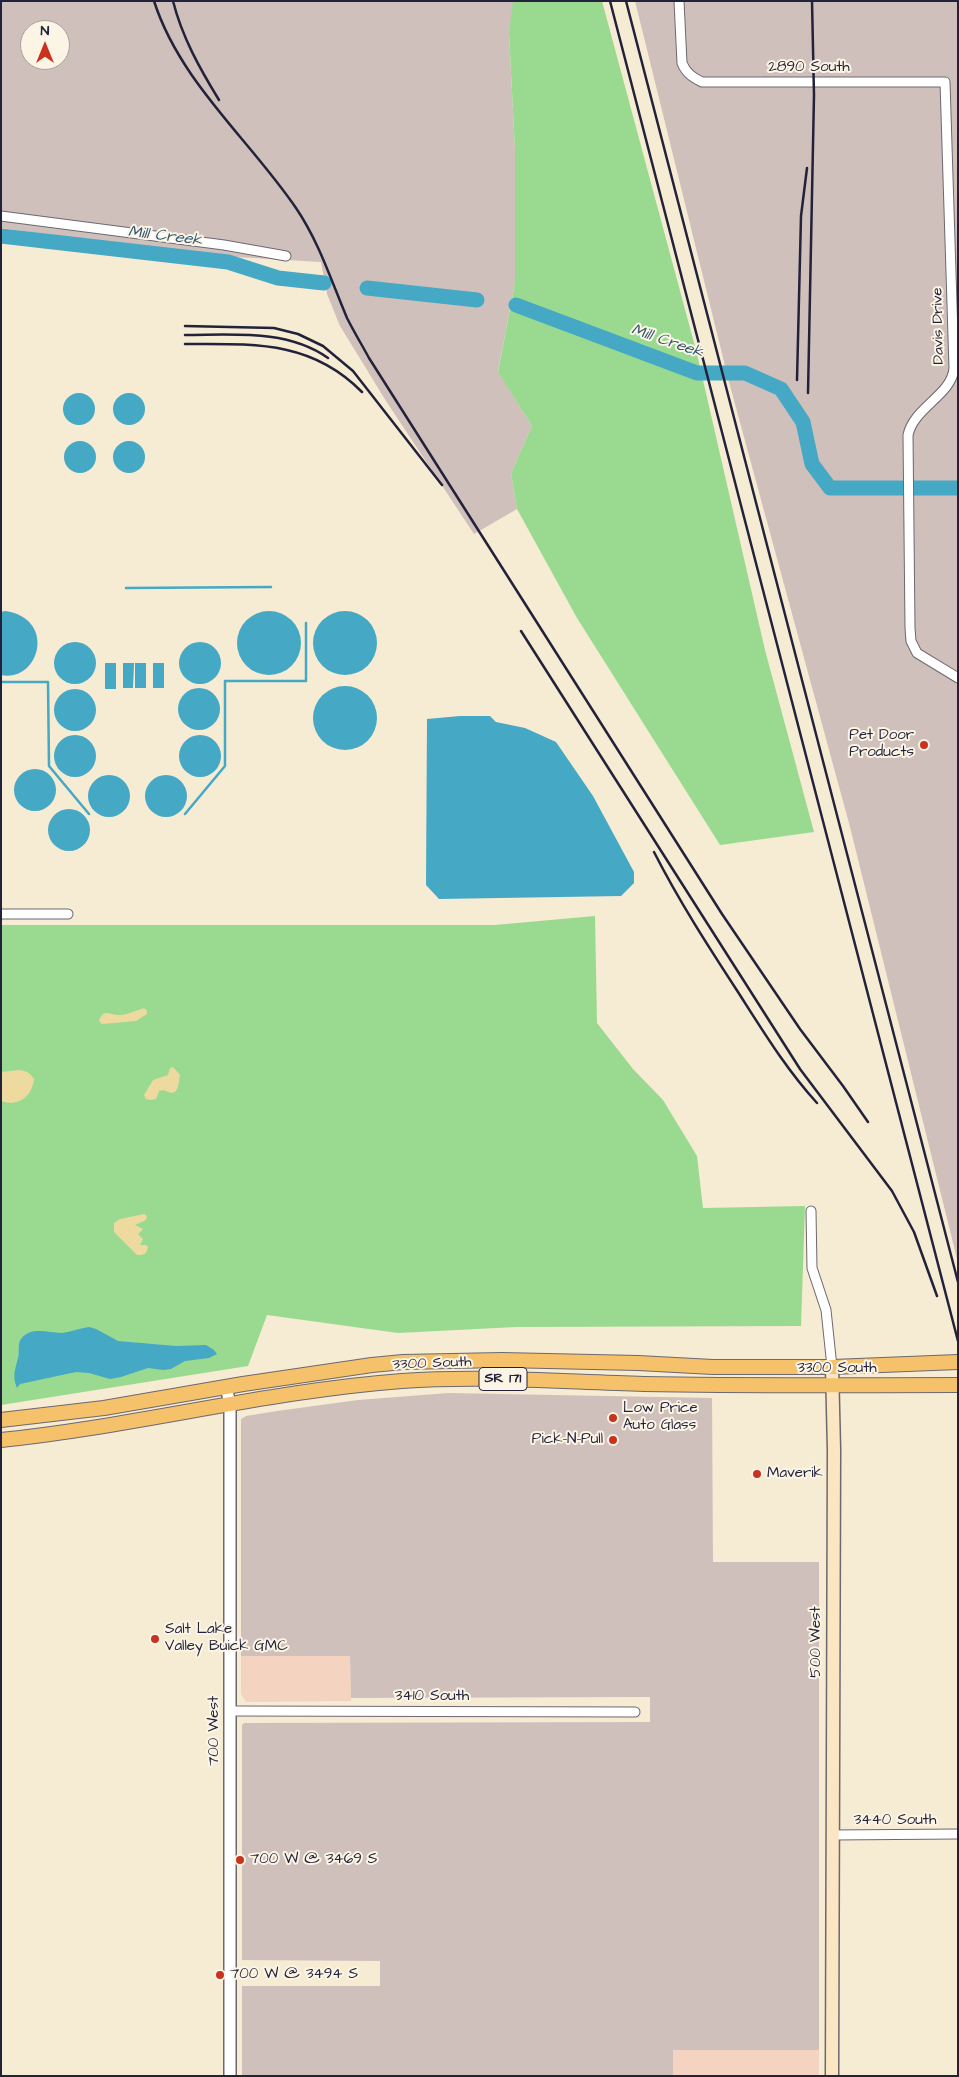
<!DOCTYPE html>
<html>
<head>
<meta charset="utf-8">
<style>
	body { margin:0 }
	#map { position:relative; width:959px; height:2077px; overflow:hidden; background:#f6ebd3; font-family:"Architects Daughter",sans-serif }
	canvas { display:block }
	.frame { position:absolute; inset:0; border:2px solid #22223b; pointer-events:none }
	.north { position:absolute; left:20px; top:20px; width:50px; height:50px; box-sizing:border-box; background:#fcf5e5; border:1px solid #a5a1a1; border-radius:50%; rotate:0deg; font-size:14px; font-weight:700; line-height:20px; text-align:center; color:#22223b }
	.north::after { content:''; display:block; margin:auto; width:18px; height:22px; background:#c8321e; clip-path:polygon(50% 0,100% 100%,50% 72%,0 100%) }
</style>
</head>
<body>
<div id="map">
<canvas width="959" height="2077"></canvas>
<div class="frame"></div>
<div class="north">N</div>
</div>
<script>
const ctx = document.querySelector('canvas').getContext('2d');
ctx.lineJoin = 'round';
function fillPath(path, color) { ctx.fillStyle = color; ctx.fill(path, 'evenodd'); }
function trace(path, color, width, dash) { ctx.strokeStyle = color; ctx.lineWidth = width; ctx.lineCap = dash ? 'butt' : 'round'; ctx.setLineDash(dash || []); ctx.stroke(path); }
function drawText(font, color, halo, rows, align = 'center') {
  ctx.font = font + ' "Architects Daughter",sans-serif'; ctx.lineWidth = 4; ctx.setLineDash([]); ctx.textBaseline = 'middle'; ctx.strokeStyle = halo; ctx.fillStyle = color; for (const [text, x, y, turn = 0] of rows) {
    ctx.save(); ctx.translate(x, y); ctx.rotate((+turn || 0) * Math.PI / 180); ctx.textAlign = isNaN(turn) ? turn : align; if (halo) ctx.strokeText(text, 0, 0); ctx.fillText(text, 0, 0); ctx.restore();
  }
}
const built = new Path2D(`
	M 241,1656 L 350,1656 L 351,1701 L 246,1702 L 241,1694 Z
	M 673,2050 L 819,2050 L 819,2076 L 673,2076 Z`);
const industrial = new Path2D(`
	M 1,1 L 514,1 L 509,33 L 515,150 L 515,283 L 498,371 L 532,426 L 511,473 L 517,509 L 474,534 L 386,401 L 340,326 L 327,294 L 321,262 L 201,255 L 1,228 ZM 30,30 L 60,30 L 60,60 L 30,60 Z
	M 635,1 L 958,1 L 958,1263 L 850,827 L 729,382 Z
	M 448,1393 L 712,1398 L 713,1562 L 819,1562 L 819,2050 L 673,2050 L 673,2076 L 242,2076 L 242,1986 L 380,1986 L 380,1961 L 242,1960 L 242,1725 L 244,1723 L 650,1722 L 650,1697 L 351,1698 L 350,1656 L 241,1656 L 241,1419 L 246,1416 L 277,1411 L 358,1400 Z`);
const green = new Path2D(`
	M 513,1 L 602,1 L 697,354 L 765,650 L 814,832 L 720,845 L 577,618 L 517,509 L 511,473 L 532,426 L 498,372 L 515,283 L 515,150 L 509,33 Z
	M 595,916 L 597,1023 L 633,1069 L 663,1100 L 697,1156 L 703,1208 L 805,1206 L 801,1326 L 516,1327 L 398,1333 L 267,1315 L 248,1366 L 1,1405 L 1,925 L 495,925 Z`);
const sand = new Path2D(`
	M 144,1008 L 147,1011 L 147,1014 L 136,1021 L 102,1024 L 99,1021 C 104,1007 110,1016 120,1015 C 127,1015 137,1010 144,1008 Z
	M 173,1067 L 180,1075 L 178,1087 L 175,1092 L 171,1093 L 163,1090 L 159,1091 L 156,1099 L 151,1100 L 146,1099 L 144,1095 L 153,1080 L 168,1075 L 170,1068 Z
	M 19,1070 C 27,1071 30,1073 34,1079 C 32,1097 18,1107 1,1101 L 1,1072 Z
	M 144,1214 L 147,1216 L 146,1220 L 135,1225 L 143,1229 L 138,1234 L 143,1239 L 140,1245 L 146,1245 L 148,1247 C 147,1254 144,1255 137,1255 L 114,1232 L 114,1223 L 120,1219 Z`);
const water = new Path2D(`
	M63 409a16 16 0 1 1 32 0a16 16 0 1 1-32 0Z
	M113 409a16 16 0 1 1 32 0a16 16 0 1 1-32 0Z
	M113 457a16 16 0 1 1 32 0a16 16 0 1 1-32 0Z
	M64 457a16 16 0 1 1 32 0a16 16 0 1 1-32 0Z
	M313 643a32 32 0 1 1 64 0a32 32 0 1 1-64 0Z
	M237 643a32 32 0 1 1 64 0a32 32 0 1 1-64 0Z
	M 5,611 C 57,618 40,683 1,675 L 1,612 Z
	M179 663a21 21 0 1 1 42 0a21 21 0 1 1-42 0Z
	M54 663a21 21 0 1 1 42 0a21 21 0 1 1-42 0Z
	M 105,663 L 116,663 L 116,689 L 105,689 Z
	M 123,663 L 134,663 L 133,688 L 123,688 Z
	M 135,663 L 146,663 L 146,688 L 135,688 Z
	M 153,663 L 164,663 L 164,688 L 153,688 Z
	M313 718a32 32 0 1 1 64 0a32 32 0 1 1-64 0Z
	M178 709a21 21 0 1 1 42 0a21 21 0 1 1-42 0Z
	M54 710a21 21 0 1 1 42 0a21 21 0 1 1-42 0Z
	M 460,716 L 490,716 L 496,722 L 525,728 L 556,742 L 593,796 L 634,872 L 634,883 L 621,896 L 439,899 L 426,885 L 427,719 Z
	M179 756a21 21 0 1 1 42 0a21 21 0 1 1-42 0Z
	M54 756a21 21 0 1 1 42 0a21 21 0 1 1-42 0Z
	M14 790a21 21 0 1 1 42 0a21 21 0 1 1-42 0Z
	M88 796a21 21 0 1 1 42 0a21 21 0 1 1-42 0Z
	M145 796a21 21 0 1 1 42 0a21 21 0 1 1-42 0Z
	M48 830a21 21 0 1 1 42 0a21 21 0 1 1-42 0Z
	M 89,1327 L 96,1329 L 118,1341 L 176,1346 L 206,1345 L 214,1350 L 217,1354 L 209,1358 L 185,1361 L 171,1369 L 163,1370 L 148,1368 L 121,1377 L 110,1379 L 89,1373 L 76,1372 L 20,1384 L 17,1388 C 12,1376 15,1370 18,1358 C 20,1352 17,1345 21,1339 C 31,1326 48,1333 62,1333 C 71,1332 80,1328 89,1327 Z`);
const stream = new Path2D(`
	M 126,588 L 271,587
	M 1,682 L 48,682 L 49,766 L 89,814
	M 185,814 L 225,766 L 225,681 L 306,681 L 306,623`);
const river = new Path2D(`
	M 1,236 L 228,262 L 278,278 L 324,283
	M 367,288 L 477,300
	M 516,305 L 697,373 L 745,373 L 781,389 L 803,422 L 812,464 L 830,488 L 958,488`);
const minor = new Path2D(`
	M 679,1 L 682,63 C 686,73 692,77 702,82 L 945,82 L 954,368 C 952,395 914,407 908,435 L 910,628 L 911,641 L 917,653 L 958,678
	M 1,216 L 224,245 L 286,256
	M 1,914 L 68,914
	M 811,1211 L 812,1268 L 826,1310 L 832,1367
	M 230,1711 L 635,1712
	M 833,1835 L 958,1834`);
const tertiary = new Path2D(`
	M 226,1387 L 230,1404 L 230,2076`);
const secondary = new Path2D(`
	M 832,1367 L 834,1450 L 832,2076`);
const primary = new Path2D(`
	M 1,1420 L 104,1408 L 243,1384 L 372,1365 L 403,1362 L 502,1360 L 638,1363 L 713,1367 L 832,1367 L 958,1362
	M 1,1440 C 136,1426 268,1391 402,1381 C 483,1375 564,1382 644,1384 C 748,1386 853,1385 958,1385`);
const rail = new Path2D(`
	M 154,1 C 180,82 249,139 296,208 C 319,242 331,280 347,318 C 354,332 362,345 369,358 L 722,914 L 800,1029 L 843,1086 L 868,1122
	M 173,1 C 182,37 200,69 219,100
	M 610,1 L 958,1341
	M 626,1 L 958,1282
	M 185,326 L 274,328 L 298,334 L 323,346 L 353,371 L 442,485
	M 185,335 C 233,335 287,329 328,358
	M 185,344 C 253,344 311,340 362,392
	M 797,380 L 801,216 L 807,168
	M 808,393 L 814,95 L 812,1
	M 521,631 L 800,1069 L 892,1191 L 914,1232 L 937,1296
	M 654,852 C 679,901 708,946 738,992 C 763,1031 786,1069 817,1103`);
const markers = [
	[924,745,5,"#c8321e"],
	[613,1418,5,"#c8321e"],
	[613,1440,5,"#c8321e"],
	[757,1474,5,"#c8321e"],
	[155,1639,5,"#c8321e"],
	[240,1860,5,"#c8321e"],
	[220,1975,5,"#c8321e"]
];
const shields = [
	[503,1379,48]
];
const shieldNames = [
	["SR 171",503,1379]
];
const streetNames = [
	["2890 South",809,68],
	["Davis Drive",939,326,-91],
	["3300 South",432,1364,-2],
	["3300 South",837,1369],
	["500 West",817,1642,-90],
	["3410 South",432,1697],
	["700 West",215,1731,-90],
	["3440 South",895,1821]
];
const poiNames = [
	["Pet Door",914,736,"right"],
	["Products",914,753,"right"],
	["Low Price",623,1409],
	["Auto Glass",623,1426],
	["Pick-N-Pull",603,1440,"right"],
	["Maverik",767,1474],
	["Salt Lake",165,1630],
	["Valley Buick GMC",165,1647],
	["700 W @ 3469 S",250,1860],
	["700 W @ 3494 S",230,1975]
];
const waterNames = [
	["Mill Creek",165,237,7],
	["Mill Creek",667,342,19]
];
fillPath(built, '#f4d3c0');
fillPath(industrial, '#d0c0bc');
fillPath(green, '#99da90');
fillPath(sand, '#eeda9e');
fillPath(water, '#45a8c4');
trace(stream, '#45a8c4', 2.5);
trace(river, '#45a8c4', 15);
trace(minor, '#6c6870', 11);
trace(tertiary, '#6c6870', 14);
trace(secondary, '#6c6870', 15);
trace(primary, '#6c6870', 16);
trace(minor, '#fff', 9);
trace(tertiary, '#fff', 11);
trace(secondary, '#fbe6c4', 12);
trace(primary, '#f5c16b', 14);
trace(rail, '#22223b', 2.5);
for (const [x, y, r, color] of markers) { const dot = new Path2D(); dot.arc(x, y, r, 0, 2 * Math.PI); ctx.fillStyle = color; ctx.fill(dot); trace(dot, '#fcf5e5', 2); }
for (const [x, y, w] of shields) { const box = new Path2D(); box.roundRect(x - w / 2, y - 11.5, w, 23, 4); ctx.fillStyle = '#fcf5e5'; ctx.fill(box); trace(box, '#22223b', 1); }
drawText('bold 14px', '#22223b', null, shieldNames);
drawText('15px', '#22223b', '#fcf5e5', streetNames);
drawText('15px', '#22223b', '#fcf5e5', poiNames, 'left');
drawText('italic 16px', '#305872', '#fcf5e5', waterNames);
</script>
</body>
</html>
